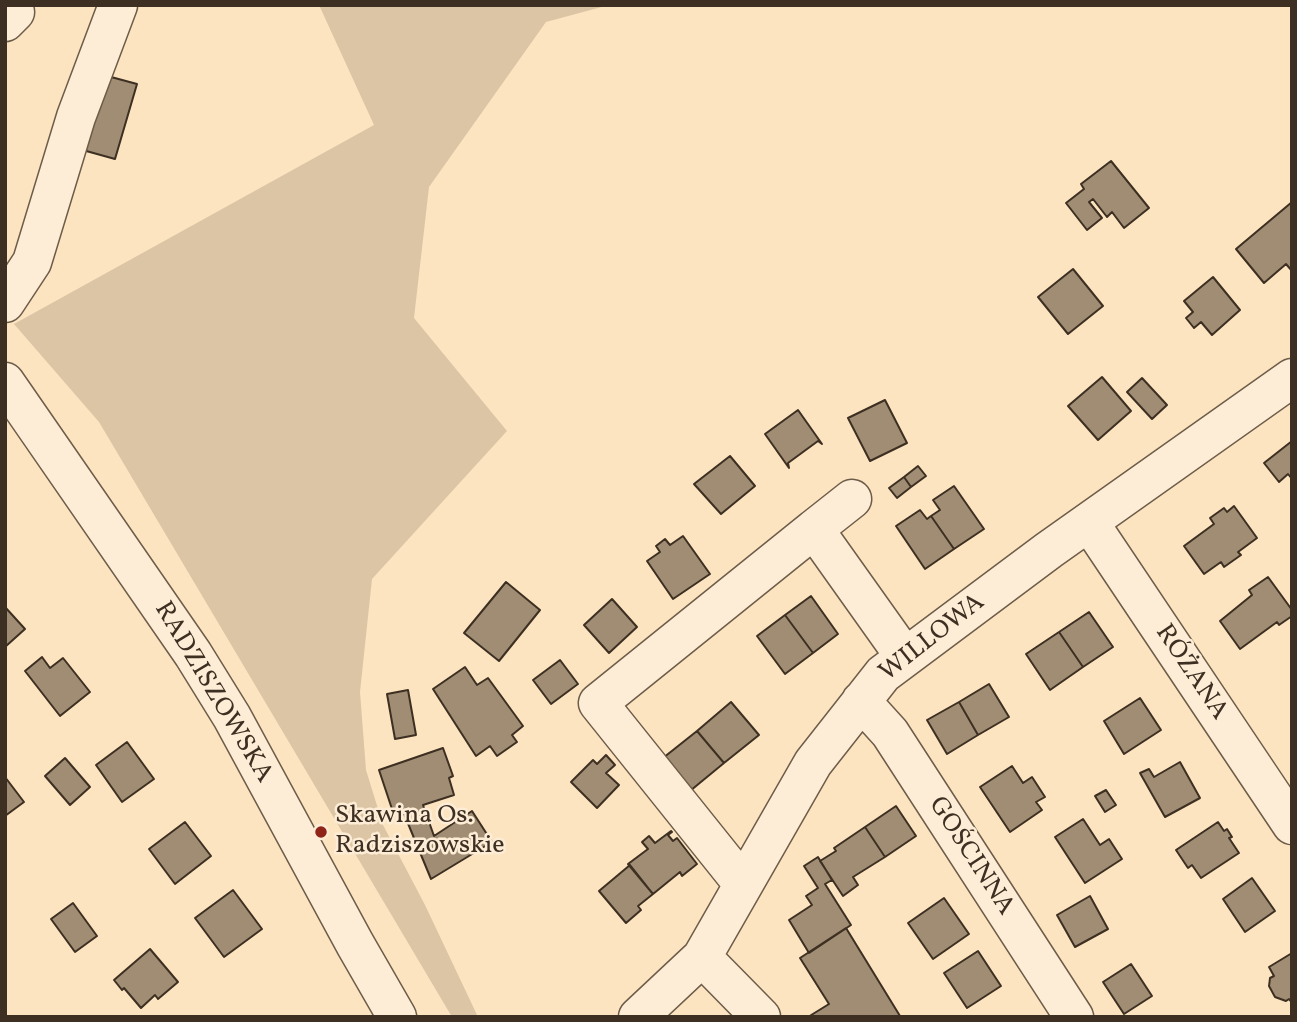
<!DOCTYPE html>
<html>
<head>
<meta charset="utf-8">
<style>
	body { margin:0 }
	#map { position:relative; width:1297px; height:1022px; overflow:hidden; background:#fce4c0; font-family:Vollkorn,serif }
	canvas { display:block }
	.frame { position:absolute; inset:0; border:7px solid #3d2f21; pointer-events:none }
</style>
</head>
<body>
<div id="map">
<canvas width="1297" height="1022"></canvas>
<div class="frame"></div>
</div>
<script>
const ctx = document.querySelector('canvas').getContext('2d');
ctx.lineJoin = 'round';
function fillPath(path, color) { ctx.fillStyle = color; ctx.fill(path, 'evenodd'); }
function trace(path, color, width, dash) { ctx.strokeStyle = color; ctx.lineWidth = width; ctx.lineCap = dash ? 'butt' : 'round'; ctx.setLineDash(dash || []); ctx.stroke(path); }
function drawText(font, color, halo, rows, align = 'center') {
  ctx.font = font + ' Vollkorn,serif'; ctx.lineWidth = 5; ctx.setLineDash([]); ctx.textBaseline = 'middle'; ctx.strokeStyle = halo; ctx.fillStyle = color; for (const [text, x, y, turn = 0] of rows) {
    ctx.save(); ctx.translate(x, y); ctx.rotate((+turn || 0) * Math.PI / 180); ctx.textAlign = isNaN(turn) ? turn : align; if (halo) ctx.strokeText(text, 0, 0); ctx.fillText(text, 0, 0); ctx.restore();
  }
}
const green = new Path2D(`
	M 319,5 L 609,5 L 546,22 L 429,187 L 414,318 L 507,431 L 372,579 L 360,692 L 366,770 L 383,825 L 425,905 L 478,1017 L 452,1017 L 99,422 L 14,324 L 374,125 Z`);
const building = new Path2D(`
	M 100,74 L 137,84 L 115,159 L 79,149 Z
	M 1111,161 L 1149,208 L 1124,228 L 1112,212 L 1107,217 L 1093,199 L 1089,202 L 1102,218 L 1087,230 L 1066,203 L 1084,189 L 1081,184 Z
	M 1292,202 L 1292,271 L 1286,264 L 1264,283 L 1236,249 Z
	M 1073,269 L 1103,306 L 1068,334 L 1038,297 Z
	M 1213,277 L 1240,310 L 1212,335 L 1201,322 L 1194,328 L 1186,318 L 1193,312 L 1184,301 Z
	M 1102,377 L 1131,411 L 1098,440 L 1068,406 Z
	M 1142,378 L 1167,405 L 1152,419 L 1127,392 Z
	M 885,400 L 907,443 L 870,461 L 848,418 Z
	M 798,410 L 822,444 L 818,441 L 788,463 L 789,468 L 765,434 Z
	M 1292,441 L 1292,479 L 1288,474 L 1279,482 L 1264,463 Z
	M 730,456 L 755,486 L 721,514 L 694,484 Z
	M 918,466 L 926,476 L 911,487 L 904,477 Z
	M 904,477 L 911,487 L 897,498 L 889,488 Z
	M 954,486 L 984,529 L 954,549 L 931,516 L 940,510 L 933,500 Z
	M 1234,506 L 1257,538 L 1238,552 L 1241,555 L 1224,567 L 1221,562 L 1204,574 L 1184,546 L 1214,524 L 1210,518 L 1224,508 L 1227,512 Z
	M 920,510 L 927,519 L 931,516 L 954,549 L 925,569 L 896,526 Z
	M 683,536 L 710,574 L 673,599 L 647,561 L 660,552 L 656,546 L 665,539 L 670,545 Z
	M 1268,577 L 1292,610 L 1292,616 L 1279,625 L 1277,622 L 1240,649 L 1220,621 L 1252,595 L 1249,590 Z
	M 506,582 L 540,610 L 499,661 L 464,633 Z
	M 811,596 L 838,634 L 813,653 L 785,615 Z
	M 612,599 L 637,627 L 609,653 L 584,625 Z
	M 5,607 L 25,629 L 5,647 Z
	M 1089,612 L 1113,647 L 1083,667 L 1059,632 Z
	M 785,615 L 813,653 L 785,674 L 757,636 Z
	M 1059,632 L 1083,667 L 1050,690 L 1026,654 Z
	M 42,657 L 50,668 L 63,658 L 90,692 L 60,716 L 25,671 Z
	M 560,660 L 578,684 L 551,704 L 533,680 Z
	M 465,667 L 477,685 L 488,678 L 523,726 L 512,735 L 517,742 L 497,756 L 490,746 L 476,756 L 433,689 Z
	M 989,684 L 1009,717 L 978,735 L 959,702 Z
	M 408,690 L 416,735 L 395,739 L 387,694 Z
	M 1140,698 L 1161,730 L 1124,754 L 1104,721 Z
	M 731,702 L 759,735 L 724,763 L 697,731 Z
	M 959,702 L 978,735 L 947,754 L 927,720 Z
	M 697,731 L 724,763 L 690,791 L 663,758 Z
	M 127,742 L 154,779 L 122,802 L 96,765 Z
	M 443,748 L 453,776 L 449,778 L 454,795 L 423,805 L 434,836 L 472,811 L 492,842 L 431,879 L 402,809 L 393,812 L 379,770 Z
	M 606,755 L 615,765 L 606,773 L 619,785 L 597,808 L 571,782 L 593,760 L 597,764 Z
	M 65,758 L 90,787 L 70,805 L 45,776 Z
	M 1180,762 L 1200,798 L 1165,817 L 1140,773 L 1149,769 L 1154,777 Z
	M 1012,766 L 1023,783 L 1032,777 L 1045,797 L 1036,802 L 1042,810 L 1010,832 L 980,787 Z
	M 5,777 L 24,802 L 5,816 Z
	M 1106,790 L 1116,805 L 1105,812 L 1095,796 Z
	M 896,806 L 916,836 L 885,857 L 865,827 Z
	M 1083,819 L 1100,845 L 1109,839 L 1122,859 L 1085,883 L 1055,837 Z
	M 185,822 L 211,856 L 175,884 L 149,849 Z
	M 1218,822 L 1224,831 L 1227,829 L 1232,837 L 1229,838 L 1239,853 L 1201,878 L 1192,865 L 1188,868 L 1176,850 Z
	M 865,827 L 885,857 L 853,877 L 858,885 L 843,896 L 820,861 L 836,851 L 834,848 Z
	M 671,831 L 672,832 L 668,835 L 673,841 L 677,838 L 697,864 L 682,876 L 680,872 L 653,894 L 628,864 L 648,849 L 642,842 L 649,836 L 655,843 Z
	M 818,857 L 832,880 L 825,884 L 851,925 L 809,953 L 789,920 L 812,905 L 806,896 L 818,888 L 804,866 Z
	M 630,865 L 653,894 L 638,906 L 641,910 L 626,923 L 599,891 Z
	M 1252,878 L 1275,911 L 1245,932 L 1223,899 Z
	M 233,890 L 262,929 L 224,957 L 195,918 Z
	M 1090,896 L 1108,929 L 1075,947 L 1057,915 Z
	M 944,898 L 969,934 L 933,959 L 908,923 Z
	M 73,903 L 97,936 L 75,952 L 51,919 Z
	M 846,928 L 900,1016 L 899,1017 L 808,1017 L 829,1004 L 800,958 Z
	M 150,949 L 178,982 L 158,999 L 155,995 L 141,1008 L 124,988 L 122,990 L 114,980 Z
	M 978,951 L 1001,986 L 967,1008 L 944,973 Z
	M 1292,953 L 1292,1003 L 1289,999 L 1286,1001 L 1275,997 L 1269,986 L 1270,978 L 1274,976 L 1269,967 Z
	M 1131,964 L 1152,996 L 1124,1014 L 1103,982 Z`);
const minor = new Path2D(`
	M 5,22 L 15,12
	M 5,303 L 32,262 L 76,117 L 118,5
	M 5,382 L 193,654 L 232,717 L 355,944 L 397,1017
	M 852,499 L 814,529 L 905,657
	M 1089,522 L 1292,825
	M 861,701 L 890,733 L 1074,1017
	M 743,884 L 598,703 L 814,529
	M 702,957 L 761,1017
	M 638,1017 L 702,957 L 813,763 L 883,674 L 1049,550 L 1292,378`);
const markers = [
	[321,832,7,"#8f2418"]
];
const streetNames = [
	["WILLOWA",933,639,-38],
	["RÓŻANA",1190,673,56],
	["RADZISZOWSKA",212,693,59],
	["GOŚCINNA",970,857,57]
];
const poiNames = [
	["Skawina Os.",335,817],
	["Radziszowskie",335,847]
];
fillPath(green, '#dcc5a5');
fillPath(building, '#a08d74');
trace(building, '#3d2f21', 2);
trace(minor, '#6d5c49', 41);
trace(minor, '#fdedd6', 38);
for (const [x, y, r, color] of markers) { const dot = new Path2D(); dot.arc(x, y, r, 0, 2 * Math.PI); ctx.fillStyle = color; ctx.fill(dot); trace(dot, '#fdedd6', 2.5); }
drawText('26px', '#3d2f21', '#fdedd6', streetNames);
drawText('26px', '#3d2f21', '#fdedd6', poiNames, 'left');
</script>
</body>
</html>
